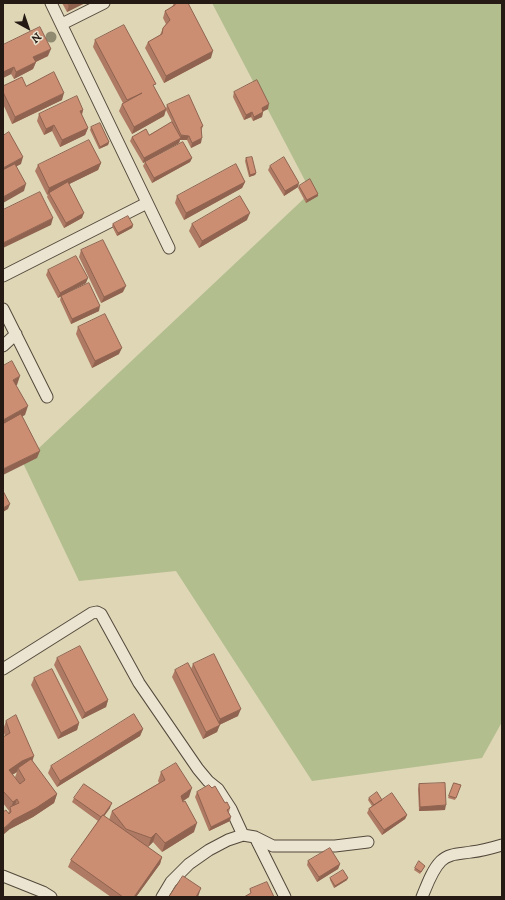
<!DOCTYPE html>
<html>
<head>
<meta charset="utf-8">
<style>
	body { margin:0 }
	#map { position:relative; width:505px; height:900px; overflow:hidden; background:#dfd6b6; font-family:"IM FELL DW Pica",serif }
	canvas { display:block }
	.frame { position:absolute; inset:0; border:4px solid #251a14; pointer-events:none }
	.north { position:absolute; left:8px; top:8px; width:40px; height:40px; -webkit-text-stroke:3px #eae4d0; paint-order:stroke; rotate:140deg; font-size:11px; font-weight:700; line-height:16px; text-align:center; color:#251a14 }
	.north::after { content:''; display:block; margin:auto; width:14px; height:18px; background:#251a14; clip-path:polygon(50% 0,100% 100%,50% 72%,0 100%) }
</style>
</head>
<body>
<div id="map">
<canvas width="505" height="900"></canvas>
<div class="frame"></div>
<div class="north">N</div>
</div>
<script>
const ctx = document.querySelector('canvas').getContext('2d');
ctx.lineJoin = 'round';
function fillPath(path, color) { ctx.fillStyle = color; ctx.fill(path, 'evenodd'); }
function trace(path, color, width, dash) { ctx.strokeStyle = color; ctx.lineWidth = width; ctx.lineCap = dash ? 'butt' : 'round'; ctx.setLineDash(dash || []); ctx.stroke(path); }
const green = new Path2D(`
	M 212,3 L 502,3 L 502,722 L 482,758 L 312,781 L 176,571 L 79,581 L 23,463 L 311,192 Z`);
const minor = new Path2D(`
	M 51,3 L 169,248
	M 62,24 L 104,3
	M 3,276 L 147,203
	M 3,309 L 47,397
	M 3,346 L 16,334
	M 3,669 L 92,613 L 97,612 L 101,614 L 139,683 L 198,769 L 208,781 L 218,789 L 231,809 L 243,835
	M 255,837 L 285,897
	M 3,876 L 43,892 L 51,897
	M 162,897 L 171,882 L 189,864 L 209,850 L 228,840 L 243,835 L 255,837 L 273,846 L 335,846 L 368,842
	M 422,897 C 427,885 432,870 441,861 C 449,853 461,854 471,852 C 482,851 492,848 502,845`);
const trees = [
	[51,37]
];
const wall = new Path2D(`
	M 62,3 L 85,3 L 67,12 Z
	M 174,3 L 188,3 L 211,58 L 164,83 L 145,48 L 148,42 L 160,35 L 163,28 L 166,24 L 163,18 L 165,11 L 172,7 Z
	M 95,40 L 154,88 L 166,109 L 167,105 L 203,126 L 201,131 L 201,143 L 191,148 L 187,140 L 180,140 L 179,143 L 143,163 L 130,141 L 132,137 L 149,135 L 172,122 L 166,110 L 164,116 L 132,134 L 119,111 L 122,104 L 123,103 L 93,47 Z
	M 3,45 L 48,56 L 36,62 L 33,69 L 14,79 L 11,74 L 3,78 Z
	M 3,86 L 26,86 L 62,100 L 12,124 L 3,104 Z
	M 234,92 L 268,109 L 263,111 L 262,117 L 253,121 L 251,117 L 244,120 L 233,97 Z
	M 83,110 L 82,115 L 88,128 L 85,135 L 60,147 L 52,131 L 44,135 L 37,121 L 39,114 Z
	M 91,127 L 109,142 L 108,145 L 99,149 L 90,130 Z
	M 192,158 L 190,162 L 152,183 L 143,166 L 145,162 Z
	M 246,158 L 256,173 L 255,175 L 249,177 L 245,161 Z
	M 101,163 L 98,170 L 69,184 L 82,218 L 64,228 L 47,197 L 48,194 L 47,195 L 35,171 L 38,165 Z
	M 270,166 L 298,187 L 284,196 L 268,170 Z
	M 245,182 L 242,188 L 184,220 L 175,203 L 177,196 Z
	M 299,186 L 318,196 L 306,203 L 298,188 Z
	M 247,220 L 199,248 L 189,231 L 192,224 Z
	M 113,224 L 133,225 L 132,228 L 117,236 L 112,226 Z
	M 81,250 L 123,292 L 101,303 L 79,257 Z
	M 48,270 L 86,283 L 66,293 L 99,311 L 71,324 L 60,300 L 61,296 L 58,298 L 46,275 Z
	M 78,327 L 119,354 L 92,368 L 76,334 Z
	M 57,658 L 108,700 L 106,707 L 82,719 L 54,665 Z
	M 193,664 L 238,716 L 219,725 L 217,732 L 203,739 L 172,677 L 175,670 L 191,669 Z
	M 34,678 L 79,723 L 77,730 L 58,739 L 31,685 Z
	M 6,721 L 32,761 L 57,794 L 54,803 L 33,817 L 10,829 L 8,813 L 9,811 L 3,803 L 3,737 L 5,736 L 3,730 ZM 17,772 L 15,777 L 16,779 L 12,775 Z
	M 143,729 L 140,736 L 57,787 L 48,773 L 51,766 Z
	M 161,772 L 189,797 L 183,801 L 194,832 L 162,852 L 153,842 L 148,847 L 146,846 L 162,857 L 160,864 L 136,897 L 111,897 L 68,867 L 71,860 L 98,821 L 72,802 L 74,798 L 110,808 L 104,816 L 109,820 L 112,811 L 159,783 L 158,781 Z
	M 454,783 L 461,785 L 455,800 L 448,798 Z
	M 419,784 L 445,810 L 419,811 L 418,789 Z
	M 197,792 L 225,803 L 230,808 L 229,812 L 230,821 L 209,831 L 195,797 Z
	M 369,798 L 382,800 L 407,815 L 405,819 L 382,835 L 367,813 L 369,809 L 372,806 L 368,800 Z
	M 308,861 L 340,864 L 338,869 L 317,882 L 307,865 Z
	M 425,866 L 420,874 L 414,870 L 415,868 Z
	M 330,878 L 347,880 L 334,888 L 330,880 Z`);
const shadedWall = new Path2D(`
	M 74,3 L 85,3 L 67,12 L 69,5 Z
	M 51,49 L 48,56 L 31,64 L 33,57 Z
	M 213,51 L 211,58 L 164,83 L 166,76 Z
	M 36,62 L 33,69 L 14,79 L 16,72 Z
	M 14,67 L 11,74 L 3,78 L 3,72 Z
	M 64,93 L 62,100 L 12,124 L 15,117 Z
	M 269,104 L 268,109 L 260,113 L 262,108 Z
	M 166,109 L 164,116 L 132,134 L 134,127 Z
	M 83,110 L 81,117 L 80,111 Z
	M 252,112 L 251,117 L 244,120 L 246,115 Z
	M 263,112 L 262,117 L 253,121 L 254,117 Z
	M 54,125 L 52,131 L 44,135 L 46,129 Z
	M 88,128 L 85,135 L 60,147 L 62,140 Z
	M 181,135 L 189,136 L 187,140 L 180,140 L 179,143 L 143,163 L 144,158 L 180,139 Z
	M 202,138 L 201,143 L 191,148 L 192,143 Z
	M 109,142 L 108,145 L 99,149 L 100,147 Z
	M 23,157 L 21,164 L 3,174 L 3,168 Z
	M 192,158 L 190,162 L 152,183 L 154,178 Z
	M 101,163 L 98,170 L 49,194 L 49,193 L 47,195 L 49,188 Z
	M 256,173 L 255,175 L 249,177 L 250,175 Z
	M 245,182 L 242,188 L 184,220 L 186,213 Z
	M 299,183 L 298,187 L 284,196 L 285,191 Z
	M 26,184 L 24,191 L 3,203 L 3,197 Z
	M 318,194 L 318,196 L 306,203 L 307,200 Z
	M 84,213 L 82,218 L 64,228 L 66,223 Z
	M 250,213 L 247,220 L 199,248 L 202,241 Z
	M 53,218 L 51,225 L 3,248 L 3,243 Z
	M 133,225 L 132,228 L 117,236 L 118,233 Z
	M 88,278 L 86,283 L 58,298 L 60,293 Z
	M 126,286 L 123,292 L 101,303 L 104,297 Z
	M 100,306 L 99,311 L 71,324 L 72,319 Z
	M 122,348 L 119,354 L 92,368 L 95,361 Z
	M 20,376 L 17,385 L 10,388 L 13,380 Z
	M 28,406 L 25,415 L 3,427 L 3,420 Z
	M 40,451 L 37,458 L 3,475 L 3,469 Z
	M 10,504 L 8,509 L 3,512 L 3,508 Z
	M 108,700 L 106,707 L 82,719 L 85,713 Z
	M 241,709 L 238,716 L 217,726 L 220,719 Z
	M 79,723 L 77,730 L 58,739 L 61,733 Z
	M 220,725 L 217,732 L 203,739 L 206,732 Z
	M 143,729 L 140,736 L 57,787 L 60,781 Z
	M 34,756 L 31,765 L 18,768 L 17,772 L 5,779 L 9,770 L 22,761 Z
	M 192,788 L 189,797 L 177,805 L 181,796 Z
	M 57,794 L 54,803 L 33,817 L 10,829 L 3,835 L 3,829 L 13,820 Z
	M 17,799 L 14,808 L 11,808 L 13,802 Z
	M 112,803 L 110,808 L 100,822 L 102,817 Z
	M 446,805 L 445,810 L 419,811 L 420,807 Z
	M 407,815 L 405,819 L 382,835 L 384,830 Z
	M 231,817 L 230,821 L 209,831 L 211,827 Z
	M 197,823 L 194,832 L 162,852 L 165,843 Z
	M 156,833 L 153,842 L 148,847 L 151,838 Z
	M 162,857 L 160,864 L 136,897 L 134,897 Z
	M 340,864 L 338,869 L 317,882 L 319,877 Z
	M 348,878 L 347,880 L 334,888 L 335,886 Z
	M 201,888 L 198,897 L 196,897 Z`);
const building = new Path2D(`
	M 68,3 L 74,3 L 69,5 Z
	M 174,3 L 188,3 L 213,51 L 166,76 L 148,42 L 162,34 L 163,28 L 170,20 L 165,11 L 175,5 Z
	M 124,25 L 156,84 L 153,85 L 166,109 L 134,127 L 122,104 L 142,93 L 127,100 L 95,40 Z
	M 40,27 L 51,49 L 33,57 L 36,62 L 16,72 L 14,67 L 3,72 L 3,45 Z
	M 54,72 L 64,93 L 15,117 L 3,92 L 3,86 L 22,77 L 26,86 Z
	M 257,80 L 269,104 L 262,108 L 263,112 L 254,117 L 252,112 L 246,115 L 234,92 Z
	M 189,95 L 203,126 L 201,127 L 202,138 L 192,143 L 189,136 L 181,135 L 167,105 Z
	M 77,96 L 83,110 L 80,111 L 88,128 L 62,140 L 54,125 L 46,129 L 39,114 Z
	M 172,122 L 181,138 L 144,158 L 132,137 L 146,129 L 149,135 Z
	M 100,123 L 109,142 L 100,147 L 91,127 Z
	M 9,132 L 23,157 L 3,168 L 3,136 Z
	M 89,140 L 101,163 L 49,188 L 38,165 Z
	M 183,142 L 192,158 L 154,178 L 145,162 Z
	M 252,157 L 256,173 L 250,175 L 246,158 Z
	M 284,157 L 299,183 L 285,191 L 270,166 Z
	M 15,164 L 26,184 L 3,197 L 3,170 Z
	M 236,164 L 245,182 L 186,213 L 177,196 Z
	M 310,179 L 318,194 L 307,200 L 299,186 Z
	M 68,182 L 84,213 L 66,223 L 49,193 Z
	M 40,192 L 53,218 L 3,243 L 3,210 Z
	M 240,196 L 250,213 L 202,241 L 192,224 Z
	M 128,216 L 133,225 L 118,233 L 113,224 Z
	M 103,240 L 126,286 L 104,297 L 81,250 Z
	M 76,256 L 88,278 L 60,293 L 48,270 Z
	M 89,283 L 100,306 L 72,319 L 61,296 Z
	M 105,314 L 122,348 L 95,361 L 78,327 Z
	M 12,361 L 20,376 L 13,380 L 28,406 L 3,420 L 3,366 Z
	M 21,414 L 40,451 L 3,469 L 3,424 Z
	M 3,491 L 10,504 L 3,508 Z
	M 80,646 L 108,700 L 85,713 L 57,658 Z
	M 214,654 L 241,709 L 220,719 L 193,664 Z
	M 188,663 L 220,725 L 206,732 L 175,670 Z
	M 52,669 L 79,723 L 61,733 L 34,678 Z
	M 134,714 L 143,729 L 60,781 L 51,766 Z
	M 16,715 L 34,756 L 22,761 L 9,770 L 20,784 L 25,780 L 18,768 L 31,759 L 57,794 L 36,808 L 13,820 L 3,829 L 3,812 L 6,810 L 9,814 L 11,812 L 10,807 L 19,803 L 17,799 L 13,802 L 3,791 L 3,737 L 10,733 L 6,721 Z
	M 176,763 L 192,788 L 181,796 L 183,802 L 185,801 L 197,823 L 165,843 L 156,833 L 151,838 L 126,829 L 112,811 L 165,780 L 161,772 Z
	M 445,783 L 446,805 L 420,807 L 419,784 Z
	M 454,783 L 461,785 L 456,798 L 449,796 Z
	M 84,784 L 112,803 L 103,816 L 103,815 L 101,817 L 74,798 Z
	M 209,785 L 212,788 L 215,786 L 225,803 L 227,802 L 230,808 L 227,810 L 231,817 L 211,827 L 197,792 Z
	M 377,792 L 382,800 L 374,805 L 369,798 Z
	M 392,793 L 407,815 L 384,830 L 369,809 Z
	M 103,815 L 162,857 L 134,897 L 123,897 L 71,860 Z
	M 330,848 L 340,864 L 319,877 L 308,861 Z
	M 419,861 L 425,866 L 421,872 L 415,868 Z
	M 343,870 L 348,878 L 335,886 L 330,878 Z
	M 183,876 L 201,888 L 196,897 L 169,897 Z
	M 267,882 L 274,897 L 244,897 L 251,893 L 250,889 Z`);
fillPath(green, '#b2be8e');
trace(minor, '#54493c', 13);
trace(minor, '#eae4d0', 11);
ctx.fillStyle = '#908a71';
for (const [x, y] of trees) { ctx.beginPath(); ctx.arc(x, y, 5.5, 0, 2 * Math.PI); ctx.fill(); }
fillPath(wall, '#af7a63');
fillPath(shadedWall, '#8f6350');
fillPath(building, '#cc8e73');
trace(building, '#8f6350', 1);
</script>
</body>
</html>
